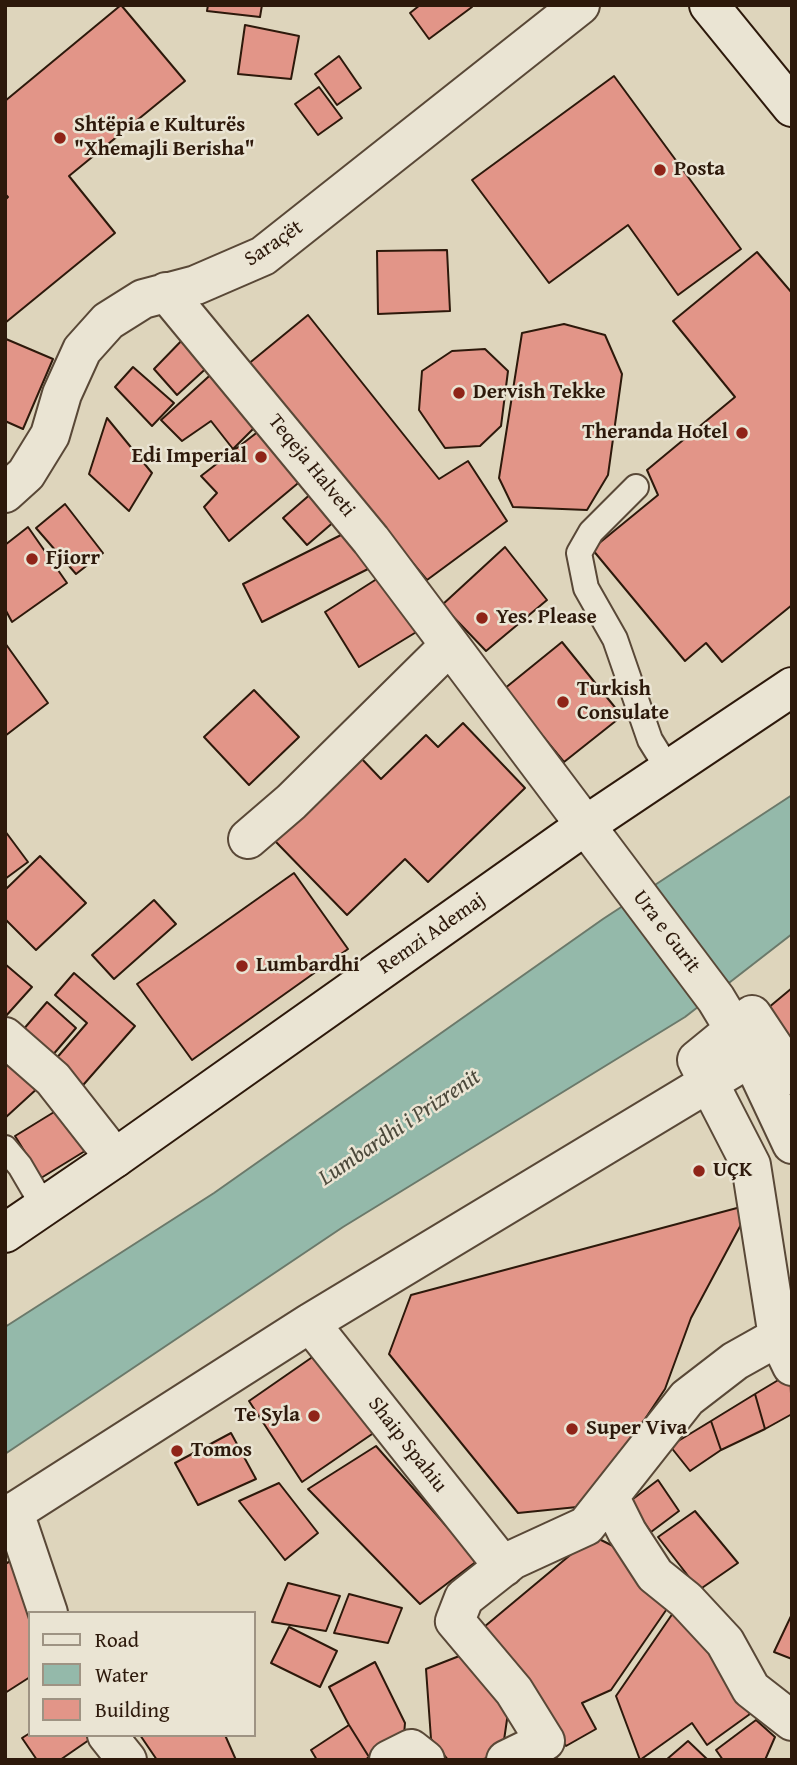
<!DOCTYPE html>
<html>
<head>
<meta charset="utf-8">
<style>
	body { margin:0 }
	#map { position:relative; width:797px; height:1765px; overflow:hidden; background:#ded5bc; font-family:"Gentium Book Plus",serif }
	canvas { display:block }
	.frame { position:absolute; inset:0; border:7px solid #2d190b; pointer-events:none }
	.legend { position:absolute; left:28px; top:1611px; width:228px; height:126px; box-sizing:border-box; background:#eae4d3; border:2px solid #9e9383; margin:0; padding:9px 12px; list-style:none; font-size:21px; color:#2d190b }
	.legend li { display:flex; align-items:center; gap:14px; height:35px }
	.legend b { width:35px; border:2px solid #9e9383 }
</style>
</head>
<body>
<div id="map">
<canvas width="797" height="1765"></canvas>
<div class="frame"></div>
<ul class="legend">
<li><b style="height:9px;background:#eae4d3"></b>Road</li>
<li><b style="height:19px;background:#94b9aa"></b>Water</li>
<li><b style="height:19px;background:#e29588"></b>Building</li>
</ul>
</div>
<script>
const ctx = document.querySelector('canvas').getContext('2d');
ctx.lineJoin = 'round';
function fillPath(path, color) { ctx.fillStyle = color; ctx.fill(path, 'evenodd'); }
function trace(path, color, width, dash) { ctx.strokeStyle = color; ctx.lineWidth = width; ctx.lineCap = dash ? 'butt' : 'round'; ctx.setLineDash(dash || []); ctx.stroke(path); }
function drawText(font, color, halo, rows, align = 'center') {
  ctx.font = font + ' "Gentium Book Plus",serif'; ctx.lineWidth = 5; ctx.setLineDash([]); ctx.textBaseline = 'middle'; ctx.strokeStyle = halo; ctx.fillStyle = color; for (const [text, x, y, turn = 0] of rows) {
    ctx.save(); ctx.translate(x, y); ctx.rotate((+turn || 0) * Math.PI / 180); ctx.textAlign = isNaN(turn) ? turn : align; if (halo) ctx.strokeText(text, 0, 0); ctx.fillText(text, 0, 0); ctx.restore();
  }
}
const water = new Path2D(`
	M 792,795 L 792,934 L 685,1017 L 343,1227 L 5,1454 L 5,1327 L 214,1193 L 603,919 Z`);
const building = new Path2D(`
	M 121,5 L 185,81 L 69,176 L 115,233 L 5,323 L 5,200 L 8,197 L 5,194 L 5,101 Z
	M 208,5 L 262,5 L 260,17 L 207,11 Z
	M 420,5 L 471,5 L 472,7 L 429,39 L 410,13 Z
	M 245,25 L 299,36 L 291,79 L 238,74 Z
	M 339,56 L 361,88 L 337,105 L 315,74 Z
	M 614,76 L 741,249 L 678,295 L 628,225 L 549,283 L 472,180 Z
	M 319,87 L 342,118 L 318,135 L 295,104 Z
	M 447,250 L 450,311 L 378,314 L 377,251 Z
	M 757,252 L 792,293 L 792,605 L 722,662 L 706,643 L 685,661 L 592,549 L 658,495 L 647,470 L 735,397 L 673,321 Z
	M 308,315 L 439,479 L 468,461 L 507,521 L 427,580 L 247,365 Z
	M 564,324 L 605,335 L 622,374 L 608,475 L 587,510 L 513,507 L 499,478 L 522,333 Z
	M 188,334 L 212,363 L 177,395 L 154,369 Z
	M 6,339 L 53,359 L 23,429 L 5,421 Z
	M 485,349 L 508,371 L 501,426 L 480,446 L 445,448 L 419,410 L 422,371 L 452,351 Z
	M 133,367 L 174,403 L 152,426 L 115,387 Z
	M 218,368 L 261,421 L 233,449 L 211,421 L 182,441 L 161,420 Z
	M 107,418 L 152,473 L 129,511 L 89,474 Z
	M 264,427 L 303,479 L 229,541 L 204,507 L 217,493 L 201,476 Z
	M 313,492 L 336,520 L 307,545 L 283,518 Z
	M 65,504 L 103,553 L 76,574 L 36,528 Z
	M 28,527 L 67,583 L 12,622 L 5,609 L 5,545 Z
	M 349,531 L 368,569 L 262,622 L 243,584 Z
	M 505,547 L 547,600 L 486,651 L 442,605 Z
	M 383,575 L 418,631 L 359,667 L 325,612 Z
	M 562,642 L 622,716 L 564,762 L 504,689 Z
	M 5,643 L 48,703 L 5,736 Z
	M 254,690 L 299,737 L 249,785 L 204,737 Z
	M 463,723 L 525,788 L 428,882 L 405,859 L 347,915 L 275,841 L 361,758 L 381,779 L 426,735 L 438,747 Z
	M 5,831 L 28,862 L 5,879 Z
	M 40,856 L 86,903 L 36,950 L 5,919 L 5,890 Z
	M 294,873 L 348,949 L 192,1060 L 137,984 Z
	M 154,900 L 176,924 L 114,979 L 92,955 Z
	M 5,964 L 32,987 L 5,1017 Z
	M 74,973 L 135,1026 L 77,1092 L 48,1068 L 87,1023 L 55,995 Z
	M 792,988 L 792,1047 L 768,1008 Z
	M 47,1002 L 76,1028 L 45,1064 L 16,1038 Z
	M 5,1049 L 40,1086 L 5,1118 Z
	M 59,1109 L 85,1151 L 41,1178 L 15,1136 Z
	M 752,1204 L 691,1318 L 665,1389 L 587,1506 L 518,1513 L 389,1354 L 411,1295 Z
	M 324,1349 L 378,1430 L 302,1482 L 249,1401 Z
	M 790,1373 L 792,1414 L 765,1429 L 755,1394 Z
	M 755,1394 L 765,1429 L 721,1450 L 711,1421 Z
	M 711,1421 L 721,1450 L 690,1471 L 670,1446 Z
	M 231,1433 L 256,1479 L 198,1505 L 175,1463 Z
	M 376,1446 L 477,1561 L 420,1604 L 308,1489 Z
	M 658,1480 L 679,1511 L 651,1532 L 629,1502 Z
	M 279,1483 L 318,1533 L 285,1560 L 239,1501 Z
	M 695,1511 L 738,1563 L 699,1590 L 658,1537 Z
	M 593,1536 L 629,1554 L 671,1603 L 611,1690 L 582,1703 L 596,1729 L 566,1746 L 484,1627 Z
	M 20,1556 L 30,1613 L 30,1677 L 5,1693 L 5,1564 Z
	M 288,1583 L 340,1596 L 326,1631 L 272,1622 Z
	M 349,1594 L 402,1608 L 388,1643 L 334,1633 Z
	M 673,1613 L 705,1643 L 750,1714 L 707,1745 L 692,1723 L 640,1760 L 616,1696 Z
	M 792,1614 L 792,1659 L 774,1652 Z
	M 289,1627 L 337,1651 L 320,1687 L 271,1663 Z
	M 467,1653 L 511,1692 L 502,1754 L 480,1760 L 448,1760 L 431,1739 L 426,1669 Z
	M 375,1662 L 405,1723 L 404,1735 L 369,1757 L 349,1725 L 329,1687 Z
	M 756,1720 L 775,1737 L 765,1760 L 723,1760 L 716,1750 Z
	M 349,1725 L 369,1757 L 365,1760 L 317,1760 L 311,1750 Z
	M 30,1733 L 30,1735 L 86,1735 L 89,1740 L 60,1760 L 37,1760 L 22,1738 Z
	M 140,1735 L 225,1735 L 236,1760 L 157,1760 Z
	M 688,1741 L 708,1760 L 666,1760 Z`);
const lane = new Path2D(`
	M 636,487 L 591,532 L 579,553 L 586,588 L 615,639 L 650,740 L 668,769
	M 5,1148 L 20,1166 L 44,1207`);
const street = new Path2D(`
	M 166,292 L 371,540 L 716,999 L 751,1057 L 792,1144
	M 5,493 L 26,474 L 50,435 L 62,394 L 82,350 L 108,321 L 143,299 L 196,285 L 263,256 L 580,5
	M 248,839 L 291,802 L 450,645
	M 5,1037 L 53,1079 L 115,1158
	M 792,1075 L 752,1015 L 697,1060 L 751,1165 L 778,1337 L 792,1366
	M 310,1323 L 504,1567
	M 610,1498 L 627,1532 L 655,1575 L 686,1600 L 725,1642 L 751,1689 L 792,1721
	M 14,1512 L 48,1613
	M 5,1513 L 14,1512 L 310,1323 L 751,1057
	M 107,1735 L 127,1760
	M 389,1760 L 411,1749 L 425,1760
	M 506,1760 L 545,1741 L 514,1691 L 455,1621 L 464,1598 L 512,1560 L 586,1526 L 687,1398 L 735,1361 L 792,1329`);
const secondary = new Path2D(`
	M 709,5 L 792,107
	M 5,1233 L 115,1158 L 586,825 L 792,687`);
const markers = [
	[60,138,7,"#8f2418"],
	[660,170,7,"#8f2418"],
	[459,393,7,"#8f2418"],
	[742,433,7,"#8f2418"],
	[261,457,7,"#8f2418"],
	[32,559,7,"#8f2418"],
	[482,618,7,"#8f2418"],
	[563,702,7,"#8f2418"],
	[242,966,7,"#8f2418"],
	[699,1171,7,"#8f2418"],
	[314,1416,7,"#8f2418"],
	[572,1429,7,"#8f2418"],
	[177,1451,7,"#8f2418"]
];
const poiNames = [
	["Shtëpia e Kulturës",74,126],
	["\"Xhemajli Berisha\"",74,150],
	["Posta",674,170],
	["Dervish Tekke",473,393],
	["Theranda Hotel",728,433,"right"],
	["Edi Imperial",247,457,"right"],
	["Fjiorr",46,559],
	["Yes. Please",496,618],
	["Turkish",577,690],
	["Consulate",577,714],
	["Lumbardhi",256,966],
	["UÇK",713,1171],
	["Te Syla",300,1416,"right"],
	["Super Viva",586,1429],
	["Tomos",191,1451]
];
const streetNames = [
	["Saraçët",274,244,-34],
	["Teqeja Halveti",311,466,51],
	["Ura e Gurit",666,932,53],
	["Remzi Ademaj",432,934,-35],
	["Shaip Spahiu",407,1445,52]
];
const waterNames = [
	["Lumbardhi i Prizrenit",400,1128,-34]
];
fillPath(water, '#94b9aa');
trace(water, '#6b796a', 2);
fillPath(building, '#e29588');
trace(building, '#2d190b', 2);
trace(lane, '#594837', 28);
trace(street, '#594837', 42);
trace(secondary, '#2d190b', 42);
trace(lane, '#eae4d3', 24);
trace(street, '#eae4d3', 38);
trace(secondary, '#eae4d3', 38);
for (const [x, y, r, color] of markers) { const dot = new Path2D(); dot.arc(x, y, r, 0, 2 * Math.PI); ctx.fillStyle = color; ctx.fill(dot); trace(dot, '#eae4d3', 2.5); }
drawText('bold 21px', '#2d190b', '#eae4d3', poiNames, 'left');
drawText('21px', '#2d190b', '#eae4d3', streetNames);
drawText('italic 23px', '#4c493b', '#eae4d3', waterNames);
</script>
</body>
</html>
